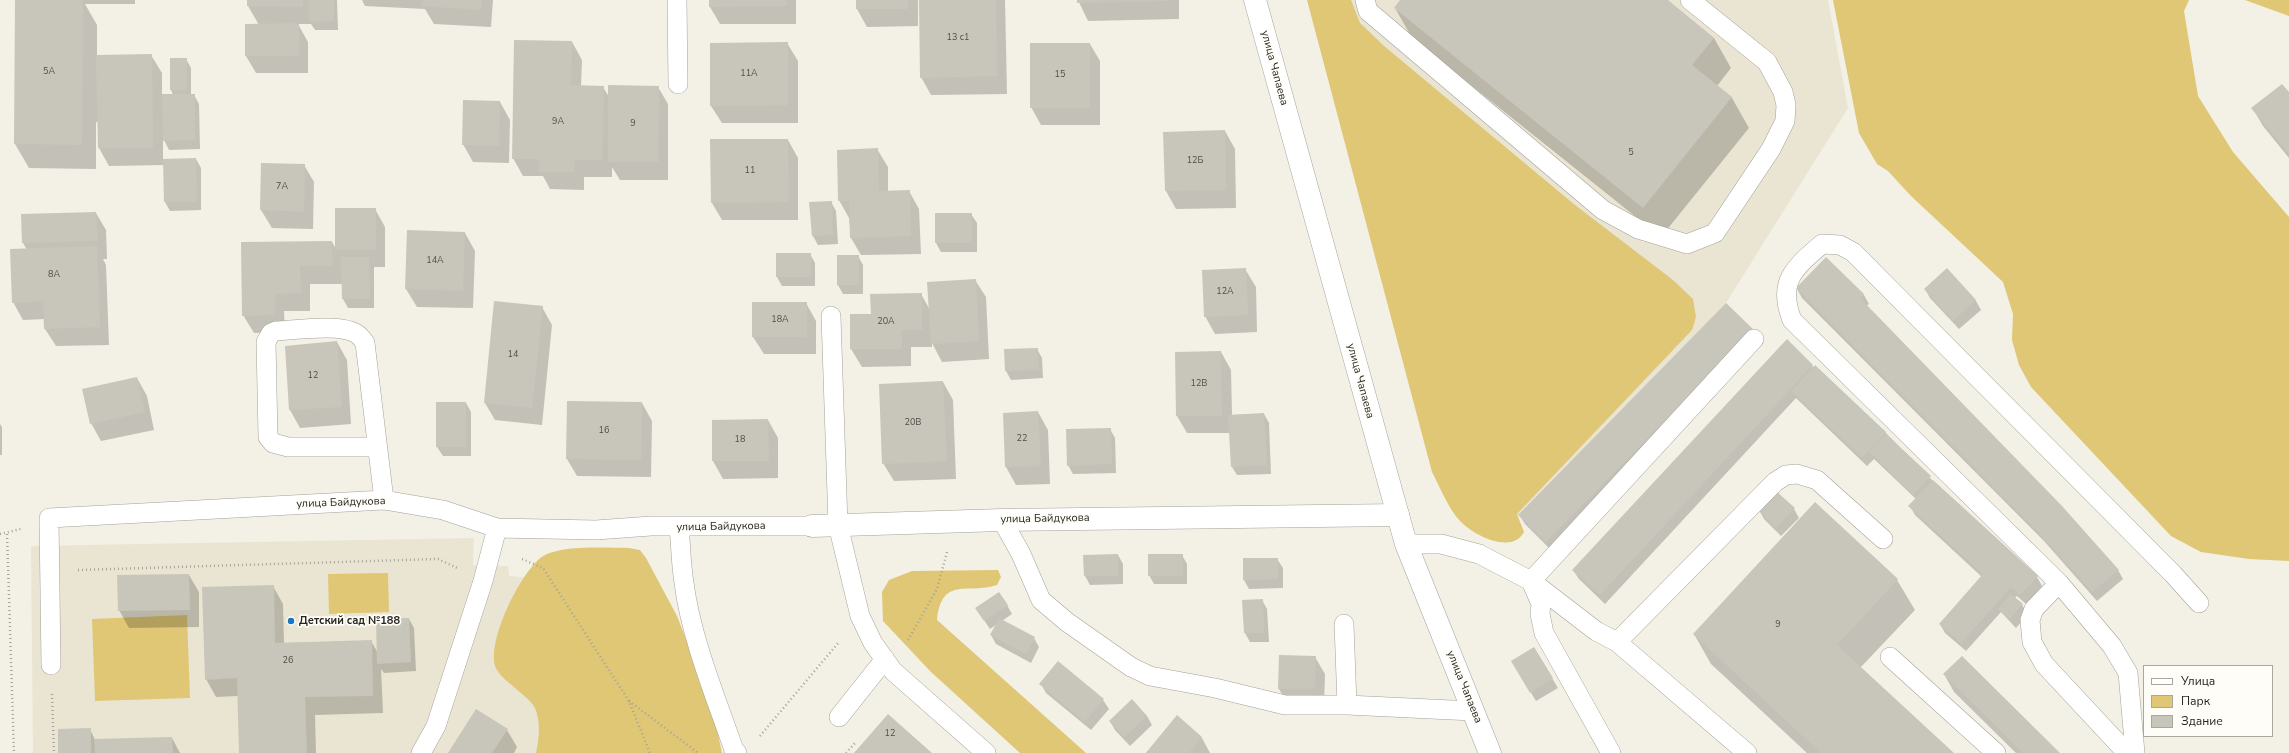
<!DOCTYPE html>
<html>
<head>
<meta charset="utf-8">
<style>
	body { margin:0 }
	#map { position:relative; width:2289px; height:753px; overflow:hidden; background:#f3f0e5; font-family:"Nunito Sans",sans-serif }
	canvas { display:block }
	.legend { position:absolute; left:2143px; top:665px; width:130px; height:72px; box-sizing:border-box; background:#fffdf7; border:1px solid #a8a7a1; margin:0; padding:5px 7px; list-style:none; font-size:12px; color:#262521 }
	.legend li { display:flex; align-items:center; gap:8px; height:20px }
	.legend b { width:20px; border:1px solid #a8a7a1 }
</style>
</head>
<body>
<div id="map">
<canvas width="2289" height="753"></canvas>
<ul class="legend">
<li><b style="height:5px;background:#fff"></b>Улица</li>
<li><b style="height:11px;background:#dfc775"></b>Парк</li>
<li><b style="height:11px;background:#c8c5bb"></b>Здание</li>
</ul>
</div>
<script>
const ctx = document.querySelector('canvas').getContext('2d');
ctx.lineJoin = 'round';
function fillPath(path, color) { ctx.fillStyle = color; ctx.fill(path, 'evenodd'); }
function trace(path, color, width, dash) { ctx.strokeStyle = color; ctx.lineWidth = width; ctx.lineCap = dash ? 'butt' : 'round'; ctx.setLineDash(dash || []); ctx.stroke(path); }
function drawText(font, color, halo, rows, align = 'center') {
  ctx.font = font + ' "Nunito Sans",sans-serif'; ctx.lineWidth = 3.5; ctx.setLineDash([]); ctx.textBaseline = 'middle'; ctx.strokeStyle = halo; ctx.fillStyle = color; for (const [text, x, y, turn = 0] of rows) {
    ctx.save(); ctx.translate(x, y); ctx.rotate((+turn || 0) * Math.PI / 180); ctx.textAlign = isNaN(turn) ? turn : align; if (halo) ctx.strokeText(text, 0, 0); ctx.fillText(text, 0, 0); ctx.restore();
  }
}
const built = new Path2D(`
	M 1319,0 L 1828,0 L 1848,108 L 1726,303 L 1518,515 L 1456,484 Z
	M 474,538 L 473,565 L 508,566 L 509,576 L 531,578 L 584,753 L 33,753 L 31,546 Z`);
const green = new Path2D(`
	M 1307,0 L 1351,0 L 1360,23 L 1384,46 L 1575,205 L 1673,280 L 1693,299 L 1696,317 L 1692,330 L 1517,514 L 1524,532 C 1512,555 1473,535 1460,521 C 1448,508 1440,487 1432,472 Z
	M 1833,0 L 2189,0 L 2184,11 L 2198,96 L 2233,152 L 2289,217 L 2289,561 L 2249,559 L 2201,552 L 2171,536 L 2031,387 L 2019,365 L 2012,340 L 2013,314 L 2003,282 L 1911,196 L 1888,171 L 1877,164 L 1859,133 Z
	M 2245,0 L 2289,0 L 2289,16 Z
	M 629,548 L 640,550 L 646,558 L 677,616 L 696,665 L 716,725 L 722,753 L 536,753 C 539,740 541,722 535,708 C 530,697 505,683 497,670 C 483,646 523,566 545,555 C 566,545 605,548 629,548 Z
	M 998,570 L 1001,577 L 997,585 C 968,595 942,575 937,620 L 1086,753 L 1020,753 L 931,672 L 883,621 L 882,592 L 889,580 L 912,571 Z
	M 388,573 L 389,612 L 329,614 L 328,574 Z
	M 187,615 L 190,698 L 95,701 L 92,619 Z`);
const shadow = new Path2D(`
	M 16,0 L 135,0 L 135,4 L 85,4 L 97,25 L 97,56 L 151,55 L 162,73 L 162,95 L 173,95 L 171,90 L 171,59 L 186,59 L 191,68 L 191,95 L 194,95 L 199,104 L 200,149 L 169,150 L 163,138 L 163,160 L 196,159 L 201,168 L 201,210 L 170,211 L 165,202 L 164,165 L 109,166 L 99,148 L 98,122 L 96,122 L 96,169 L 29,168 L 15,144 Z
	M 248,0 L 337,0 L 338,30 L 315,30 L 311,24 L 298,24 L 308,42 L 308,73 L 256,73 L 246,56 L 259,25 L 248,6 Z
	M 362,0 L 493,0 L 491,27 L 434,24 L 425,9 L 365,6 Z
	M 710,0 L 796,0 L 796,24 L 720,24 L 710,7 Z
	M 857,0 L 918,0 L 918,26 L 867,27 L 857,9 Z
	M 920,0 L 1005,0 L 1007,94 L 931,95 L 921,77 Z
	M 1078,0 L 1179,0 L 1179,19 L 1088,21 Z
	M 1401,0 L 1666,0 L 1714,38 L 1731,68 L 1717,86 L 1732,98 L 1749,128 L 1661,237 L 1412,38 L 1395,8 Z
	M 572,42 L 582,60 L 581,86 L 603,87 L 609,97 L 658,87 L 668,104 L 668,180 L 620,180 L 612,167 L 612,177 L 584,177 L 584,190 L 550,189 L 543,176 L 523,176 L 513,158 Z
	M 787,43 L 798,61 L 798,123 L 722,123 L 711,106 Z
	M 1090,44 L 1100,61 L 1100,125 L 1041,125 L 1031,107 Z
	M 2289,94 L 2289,158 L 2263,126 L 2253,109 Z
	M 500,102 L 510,120 L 509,163 L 473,162 L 463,144 Z
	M 1225,131 L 1235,149 L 1236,208 L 1176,209 L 1166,191 L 1164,133 Z
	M 788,140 L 798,158 L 798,220 L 722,220 L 712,203 Z
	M 877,149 L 888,167 L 888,192 L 909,191 L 919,209 L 921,254 L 861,255 L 851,238 L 849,218 L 839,200 Z
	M 262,164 L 304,165 L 314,182 L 313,229 L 272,228 L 261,210 Z
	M 831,202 L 836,211 L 838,244 L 818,245 L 813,236 Z
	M 375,209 L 385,227 L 385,267 L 374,267 L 374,308 L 348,308 L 343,299 L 343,284 L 310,284 L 310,311 L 284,311 L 285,332 L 254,333 L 243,315 L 242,243 L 332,242 L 336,249 Z
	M 96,213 L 106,230 L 107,259 L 103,259 L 106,265 L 109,345 L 56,346 L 45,329 L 45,319 L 23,320 L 13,302 L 27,250 L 23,243 Z
	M 971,214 L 977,223 L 977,252 L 941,252 L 936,243 Z
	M 465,233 L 475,251 L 473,308 L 417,307 L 406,289 Z
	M 810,254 L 815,263 L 815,286 L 782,286 L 777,277 Z
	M 838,256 L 858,256 L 863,265 L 863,294 L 843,294 L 838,285 Z
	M 1826,259 L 1864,295 L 1869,304 L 1866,306 L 2118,570 L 2123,579 L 2097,601 L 2044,541 L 1802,298 L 1797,289 Z
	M 1245,269 L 1256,287 L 1257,332 L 1215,334 L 1205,316 Z
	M 1947,270 L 1976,301 L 1981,310 L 1959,329 L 1930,298 L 1925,289 Z
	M 975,280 L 986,297 L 989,359 L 942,362 L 932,343 L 932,347 L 911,347 L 911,366 L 862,367 L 851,349 L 851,315 L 872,315 L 921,294 L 930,310 Z
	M 806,303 L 816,321 L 816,354 L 764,354 L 753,337 Z
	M 542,307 L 552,325 L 542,425 L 495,420 L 485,403 Z
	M 1753,330 L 1552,551 L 1525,524 L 1520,516 Z
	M 1787,340 L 1814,368 L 1885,432 L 1933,481 L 2037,577 L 2042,586 L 2026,604 L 2017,596 L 2015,598 L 2022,605 L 2028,614 L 2016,628 L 2001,612 L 1966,651 L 1945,633 L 1940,624 L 1982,577 L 1915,515 L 1910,506 L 1916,499 L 1874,459 L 1867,466 L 1796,398 L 1605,604 L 1579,579 L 1573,570 Z
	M 337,342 L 347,360 L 351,424 L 300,428 L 290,410 L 286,347 Z
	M 1037,349 L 1042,358 L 1043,378 L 1011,380 L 1006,371 Z
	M 1221,352 L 1231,370 L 1232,415 L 1264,414 L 1269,423 L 1271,474 L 1237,475 L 1232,467 L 1230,433 L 1187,433 L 1177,416 Z
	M 137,378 L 147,396 L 154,430 L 101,441 L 91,423 Z
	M 943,382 L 953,400 L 956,479 L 894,481 L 883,463 Z
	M 466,403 L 471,412 L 471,456 L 443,456 L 437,447 Z
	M 642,403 L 652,421 L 651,477 L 577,476 L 567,459 Z
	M 1038,412 L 1048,430 L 1050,484 L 1016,485 L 1006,467 L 1004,414 Z
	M 768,420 L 778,438 L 778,478 L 723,479 L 713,461 L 713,421 Z
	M 0,424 L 2,427 L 2,455 L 0,455 Z
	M 1110,429 L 1115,438 L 1116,473 L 1073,474 L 1068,465 Z
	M 1815,504 L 1897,580 L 1915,610 L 1860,668 L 1953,753 L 1807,753 L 1711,664 L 1694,634 Z
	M 1794,509 L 1799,518 L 1781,536 L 1764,519 L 1759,510 Z
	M 1118,555 L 1123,564 L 1123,584 L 1090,585 L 1085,576 L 1084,556 Z
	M 1182,555 L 1187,564 L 1187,584 L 1154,584 L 1149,575 Z
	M 1277,559 L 1283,568 L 1283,588 L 1249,589 L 1244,580 Z
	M 189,575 L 199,592 L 199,627 L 129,628 L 119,610 Z
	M 273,586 L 283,604 L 284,643 L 371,641 L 378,653 L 409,619 L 414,628 L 416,671 L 384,673 L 381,669 L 383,713 L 315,715 L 316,753 L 240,753 L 238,696 L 216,697 L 206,679 Z
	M 1262,600 L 1267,609 L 1269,642 L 1250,642 L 1245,633 L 1243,601 Z
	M 1007,605 L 1012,614 L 1002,621 L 1034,638 L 1039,647 L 1031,663 L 996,644 L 991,635 L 997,624 L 990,629 L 982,617 Z
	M 1534,648 L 1558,688 L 1536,701 L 1512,661 Z
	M 1315,657 L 1325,674 L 1324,706 L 1289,706 L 1279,689 Z
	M 1058,663 L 1103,700 L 1109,709 L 1091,730 L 1046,693 L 1041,684 Z
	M 1944,674 L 2058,753 L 2016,753 L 1954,692 Z
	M 1132,701 L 1147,716 L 1152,725 L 1130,746 L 1115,730 L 1110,721 Z
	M 1177,716 L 1202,738 L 1210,753 L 1146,753 Z
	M 90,729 L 95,740 L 172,738 L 180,753 L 59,753 Z
	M 507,730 L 517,747 L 514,753 L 449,753 Z`);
const building = new Path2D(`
	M 15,0 L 83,0 L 82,145 L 14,144 Z
	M 247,0 L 303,0 L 303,7 L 247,6 Z
	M 309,0 L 334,0 L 334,21 L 309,22 Z
	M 423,0 L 482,0 L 481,10 L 422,6 Z
	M 709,0 L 786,0 L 787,6 L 709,7 Z
	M 856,0 L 908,0 L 908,9 L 856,9 Z
	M 919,0 L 996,0 L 997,76 L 920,78 Z
	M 1077,0 L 1168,0 L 1168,1 L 1077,3 Z
	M 1400,0 L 1668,0 L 1714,38 L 1692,65 L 1732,97 L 1643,208 L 1394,8 Z
	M 299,23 L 299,56 L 245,56 L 245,24 Z
	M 514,40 L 572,41 L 571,85 L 604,86 L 602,160 L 575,160 L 574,172 L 539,172 L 539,159 L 512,159 Z
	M 788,42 L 788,105 L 710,106 L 710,43 Z
	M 1030,43 L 1090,43 L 1090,108 L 1030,108 Z
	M 152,54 L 153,148 L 98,148 L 96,55 Z
	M 170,58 L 187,58 L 187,90 L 170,90 Z
	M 2282,84 L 2289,92 L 2289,154 L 2251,108 Z
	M 608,85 L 659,86 L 658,162 L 608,162 Z
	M 162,94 L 195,94 L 195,140 L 163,141 Z
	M 463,100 L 500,101 L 499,146 L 462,145 Z
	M 1225,130 L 1226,190 L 1165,191 L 1163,132 Z
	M 710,139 L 788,139 L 789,202 L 711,203 Z
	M 878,148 L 879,191 L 910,190 L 911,236 L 850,238 L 849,201 L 838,201 L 837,150 Z
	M 196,158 L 197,202 L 164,202 L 163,159 Z
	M 261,163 L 305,164 L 304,212 L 260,210 Z
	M 832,201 L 833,235 L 812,236 L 809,202 Z
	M 335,208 L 376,208 L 376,250 L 335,250 Z
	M 96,212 L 98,241 L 22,243 L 21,214 Z
	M 935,213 L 972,213 L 972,243 L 935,243 Z
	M 407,230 L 465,232 L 463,291 L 405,289 Z
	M 332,241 L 333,266 L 300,266 L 301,293 L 275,294 L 275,315 L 242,316 L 241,242 Z
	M 97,246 L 100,327 L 44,329 L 43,301 L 12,303 L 10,249 Z
	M 776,253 L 811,253 L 811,277 L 776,277 Z
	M 837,255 L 859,255 L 859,285 L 837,285 Z
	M 341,257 L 369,257 L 370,299 L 342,299 Z
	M 1826,257 L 1864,294 L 1860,298 L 2062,506 L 2119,570 L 2092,592 L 2038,532 L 1796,288 Z
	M 1246,268 L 1248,315 L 1204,317 L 1202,270 Z
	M 1947,268 L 1976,300 L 1953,321 L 1924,289 Z
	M 976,279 L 979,341 L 931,344 L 927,282 Z
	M 922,293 L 922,330 L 902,330 L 902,349 L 850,349 L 850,314 L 871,314 L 870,294 Z
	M 494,301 L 543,306 L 532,408 L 484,403 Z
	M 752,302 L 807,302 L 807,337 L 752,337 Z
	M 1726,303 L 1754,330 L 1546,542 L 1518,515 Z
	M 1787,339 L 1813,365 L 1600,595 L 1572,570 Z
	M 337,341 L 342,407 L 289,410 L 285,346 Z
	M 1038,348 L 1039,370 L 1005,371 L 1004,349 Z
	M 1221,351 L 1222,416 L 1176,416 L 1175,352 Z
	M 1815,365 L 1886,432 L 1862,458 L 1791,391 Z
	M 137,377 L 145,412 L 90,424 L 82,389 Z
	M 943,381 L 947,461 L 882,464 L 879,384 Z
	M 567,401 L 642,402 L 641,460 L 566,459 Z
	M 436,402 L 466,402 L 466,447 L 436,447 Z
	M 1038,411 L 1041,466 L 1005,467 L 1003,413 Z
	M 1264,413 L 1267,465 L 1231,467 L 1228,415 Z
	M 768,419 L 769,461 L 712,461 L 712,420 Z
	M 1111,428 L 1112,464 L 1067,466 L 1066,429 Z
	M 1886,434 L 1931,476 L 1913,495 L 1869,451 Z
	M 1933,480 L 2038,576 L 2020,595 L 2011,587 L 1961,643 L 1939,624 L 1983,574 L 1908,506 Z
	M 1776,491 L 1795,508 L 1776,528 L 1758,510 Z
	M 1815,502 L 1898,579 L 1837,645 L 1954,753 L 1821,753 L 1693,634 Z
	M 1118,554 L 1118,576 L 1084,576 L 1083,555 Z
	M 1148,554 L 1183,554 L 1183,576 L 1148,576 Z
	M 1243,558 L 1278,558 L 1278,579 L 1243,580 Z
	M 189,574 L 190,610 L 118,611 L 117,575 Z
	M 274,585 L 275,643 L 372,640 L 373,696 L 305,697 L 307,753 L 239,753 L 237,678 L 205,680 L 202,587 Z
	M 999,592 L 1008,605 L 984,621 L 975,608 Z
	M 2011,594 L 2023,604 L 2010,619 L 1998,609 Z
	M 1263,599 L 1264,633 L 1244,633 L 1242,600 Z
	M 409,618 L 411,662 L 377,664 L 376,619 Z
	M 999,618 L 1035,637 L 1026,654 L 990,635 Z
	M 1534,647 L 1553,678 L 1530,693 L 1511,661 Z
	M 1279,655 L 1316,656 L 1315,689 L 1278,689 Z
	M 1962,656 L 2060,753 L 2023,753 L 1943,674 Z
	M 1058,661 L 1104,699 L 1085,722 L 1039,684 Z
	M 1132,699 L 1147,716 L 1124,737 L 1109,721 Z
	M 476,709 L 508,729 L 492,753 L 448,753 Z
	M 888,714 L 932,753 L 854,753 Z
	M 1177,715 L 1202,737 L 1189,753 L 1146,753 Z
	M 91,728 L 91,753 L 58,753 L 58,729 Z
	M 172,737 L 173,753 L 95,753 L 94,739 Z`);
const path = new Path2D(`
	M 0,534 L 21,529
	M 7,534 L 14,753
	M 522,559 L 543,568 L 629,701 L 650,753
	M 78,570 L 438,559 L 457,568
	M 908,640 L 937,589 L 947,552
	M 52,694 L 54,753
	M 629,701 L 698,753
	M 760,736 L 839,642
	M 846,753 L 855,743`);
const service = new Path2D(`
	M 677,0 L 678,84
	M 1365,0 L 1368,11 L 1603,210 L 1638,229 L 1687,244 L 1715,233 L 1771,149 L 1785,121 L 1786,105 L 1783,92 L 1767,62 L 1690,0
	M 831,316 L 838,525 L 860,616 L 873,643 L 893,671 L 986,753
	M 377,447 L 288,447 L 273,443 L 268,437 L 266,342 L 271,333 L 276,331 C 296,330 341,323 357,334 C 360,336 363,340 365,343 L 384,500
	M 1002,520 L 1021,554 L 1041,600 L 1067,622 L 1131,667 L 1150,676 L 1215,688 L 1285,705 L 1347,705 L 1473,711
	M 679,528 C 681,546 681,565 684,583 C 691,638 716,698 734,750 L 737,753
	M 1406,544 L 1441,544 L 1479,554 L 1531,581 L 1596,631 L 1617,642 L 1775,482 L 1786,475 L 1797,474 L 1817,480 L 1883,539
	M 2059,583 L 2112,646 L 2128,673 L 2135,753
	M 1344,624 L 1347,705
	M 1617,642 L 1747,753
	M 1890,657 L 1996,753
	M 51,665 L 49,518 L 384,500 L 443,510 L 497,528 L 596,530 L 651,526 L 812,526
	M 839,717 L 885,659
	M 421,753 L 436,726 L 483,581 L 497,528
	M 1611,753 L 1544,633 L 1540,614 L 1541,604 L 1531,581 L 1754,339
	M 2127,753 L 2044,664 L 2032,642 L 2030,620 L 2034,609 L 2059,583 L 1792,320 C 1777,282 1794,268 1822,244 L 1840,245 L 1853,252 L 2173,574 L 2199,603`);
const minor = new Path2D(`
	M 812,526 L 1002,520 L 1398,515`);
const secondary = new Path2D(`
	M 1255,0 L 1406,544 L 1490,753`);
const markers = [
	[291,621,4,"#1876c3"]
];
const numberNames = [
	["13 с1",958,38],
	["5А",49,72],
	["11А",749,74],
	["15",1060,75],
	["9А",558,122],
	["9",633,124],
	["5",1631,153],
	["12Б",1195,161],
	["11",750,171],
	["7А",282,187],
	["14А",435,261],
	["8А",54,275],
	["12А",1225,292],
	["18А",780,320],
	["20А",886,322],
	["14",513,355],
	["12",313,376],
	["12В",1199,384],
	["20В",913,423],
	["16",604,431],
	["22",1022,439],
	["18",740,440],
	["9",1778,625],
	["26",288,661],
	["12",890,734]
];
const streetNames = [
	["улица Чапаева",1274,68,75],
	["улица Чапаева",1360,381,75],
	["улица Байдукова",341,503,-2],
	["улица Байдукова",1045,519,-1],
	["улица Байдукова",721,527,-1],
	["улица Чапаева",1464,687,68]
];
const poiNames = [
	["Детский сад №188",299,621]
];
fillPath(built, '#eae5d3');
fillPath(green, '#dfc775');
fillPath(shadow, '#0003');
fillPath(building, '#c8c5bb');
trace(service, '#a4a197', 20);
trace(minor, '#a4a197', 23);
trace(secondary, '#a4a197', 23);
trace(path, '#a5a39a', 2.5, [1, 3]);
trace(service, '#fff', 19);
trace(minor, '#fff', 22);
trace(secondary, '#fff', 22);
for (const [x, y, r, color] of markers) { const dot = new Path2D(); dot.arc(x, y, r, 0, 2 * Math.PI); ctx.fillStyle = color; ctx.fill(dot); trace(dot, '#fffdf7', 1.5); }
drawText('9px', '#4e4d48', null, numberNames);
drawText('11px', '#262521', '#fffdf7', streetNames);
drawText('bold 11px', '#262521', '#fffdf7', poiNames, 'left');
</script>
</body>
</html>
